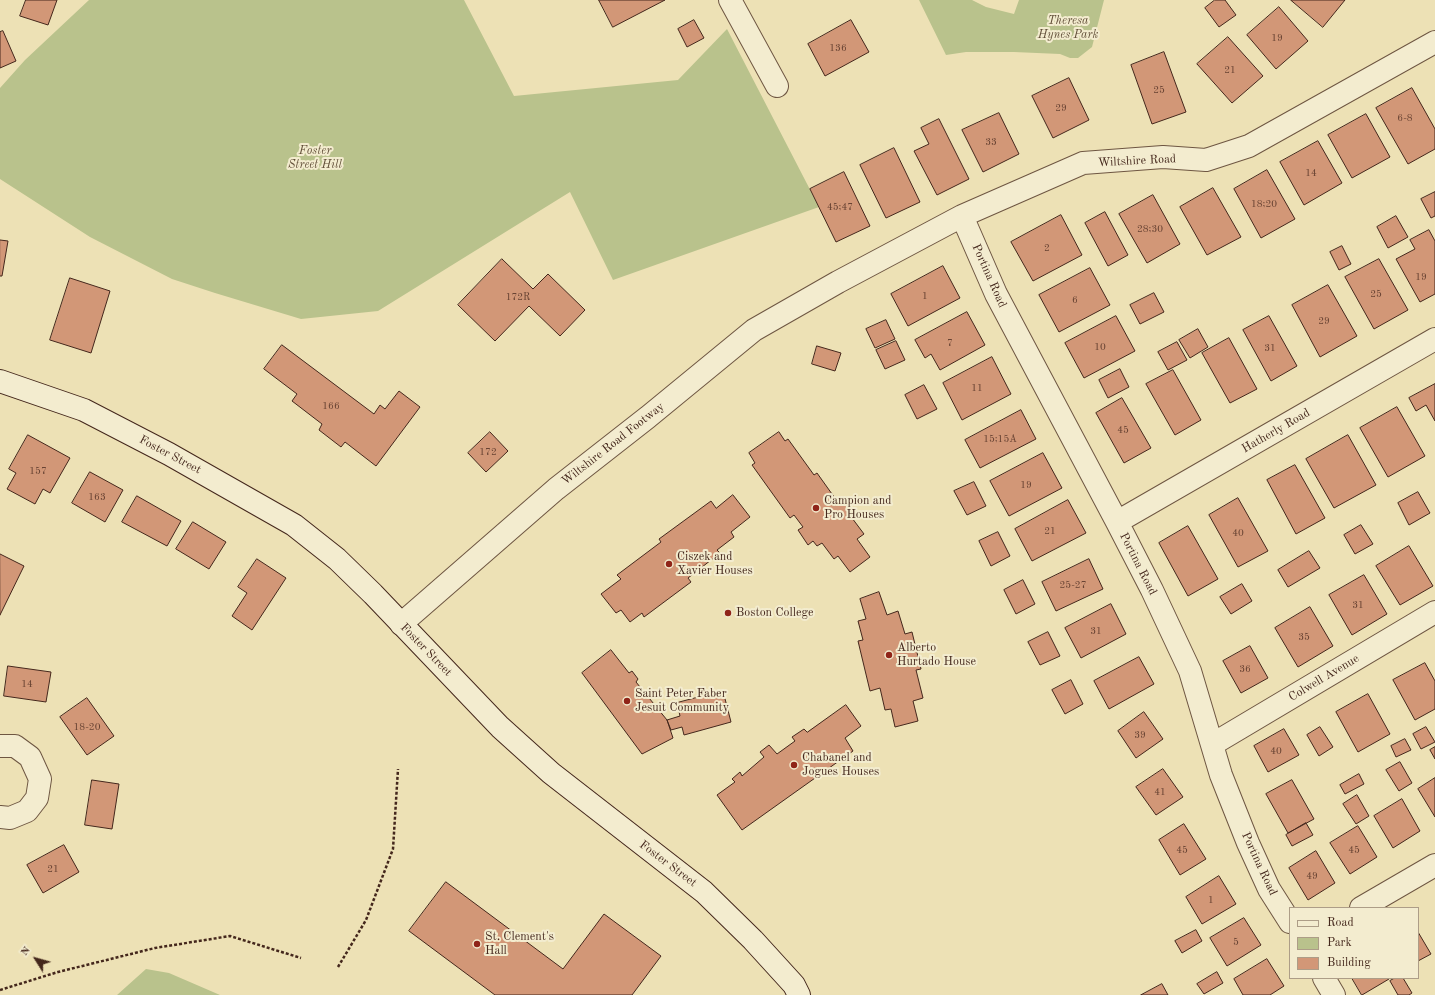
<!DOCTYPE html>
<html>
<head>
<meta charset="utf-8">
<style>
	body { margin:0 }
	#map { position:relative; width:1435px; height:995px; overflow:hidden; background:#ede1b5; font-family:"Old Standard TT",serif }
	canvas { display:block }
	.legend { position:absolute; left:1289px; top:907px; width:130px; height:72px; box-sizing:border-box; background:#f3eccf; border:1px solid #ad9d87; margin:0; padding:5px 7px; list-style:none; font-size:12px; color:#44271c }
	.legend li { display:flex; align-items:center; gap:8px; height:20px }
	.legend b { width:20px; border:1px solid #ad9d87 }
	.north { position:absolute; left:16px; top:939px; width:40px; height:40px; -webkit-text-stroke:3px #f3eccf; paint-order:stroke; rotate:307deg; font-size:11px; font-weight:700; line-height:16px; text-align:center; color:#44271c }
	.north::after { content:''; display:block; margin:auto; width:14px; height:18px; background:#44271c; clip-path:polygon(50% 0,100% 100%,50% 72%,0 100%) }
</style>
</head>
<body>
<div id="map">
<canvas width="1435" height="995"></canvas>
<ul class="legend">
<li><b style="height:5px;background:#f3eccf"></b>Road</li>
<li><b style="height:11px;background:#b9c28c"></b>Park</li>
<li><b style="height:11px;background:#d29777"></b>Building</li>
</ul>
<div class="north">N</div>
</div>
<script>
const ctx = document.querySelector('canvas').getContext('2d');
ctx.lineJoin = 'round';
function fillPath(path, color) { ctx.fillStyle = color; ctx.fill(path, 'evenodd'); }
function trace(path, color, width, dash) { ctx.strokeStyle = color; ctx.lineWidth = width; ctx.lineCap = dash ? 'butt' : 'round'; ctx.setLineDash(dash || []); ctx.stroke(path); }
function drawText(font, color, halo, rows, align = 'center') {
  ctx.font = font + ' "Old Standard TT",serif'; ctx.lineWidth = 4; ctx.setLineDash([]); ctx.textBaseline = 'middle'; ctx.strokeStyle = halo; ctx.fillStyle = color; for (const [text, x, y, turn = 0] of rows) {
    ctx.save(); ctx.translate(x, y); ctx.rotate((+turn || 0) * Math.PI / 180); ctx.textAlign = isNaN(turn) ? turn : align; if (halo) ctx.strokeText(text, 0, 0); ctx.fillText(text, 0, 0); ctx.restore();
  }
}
const green = new Path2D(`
	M 89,0 L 464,0 L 514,96 L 678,80 L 727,29 L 819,207 L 613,280 L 570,192 L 378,311 L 301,319 L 215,293 L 172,279 L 90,237 L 0,179 L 0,88 L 25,60 Z
	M 919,0 L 972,0 L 986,7 L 1014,14 L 1019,0 L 1104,0 L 1092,47 L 1078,58 L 1070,58 L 1060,54 L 1014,52 L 966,52 L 946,55 Z
	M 146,969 L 169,973 L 220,995 L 117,995 Z`);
const building = new Path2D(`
	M 26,0 L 57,0 L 48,25 L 20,16 Z
	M 599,0 L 665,0 L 613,27 Z
	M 1215,0 L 1225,0 L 1236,15 L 1219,27 L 1205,8 Z
	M 1291,0 L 1345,0 L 1323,27 Z
	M 1279,7 L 1308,41 L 1276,69 L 1247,35 Z
	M 694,20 L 704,38 L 687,47 L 678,29 Z
	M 851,20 L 869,52 L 825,76 L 808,44 Z
	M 3,31 L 16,61 L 0,68 L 0,32 Z
	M 1228,37 L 1263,76 L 1232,103 L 1197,64 Z
	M 1164,52 L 1186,112 L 1152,124 L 1131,65 Z
	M 1069,78 L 1089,120 L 1053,138 L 1032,96 Z
	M 1412,88 L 1435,129 L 1435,149 L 1408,164 L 1376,108 Z
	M 999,113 L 1019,154 L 983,172 L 962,130 Z
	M 1366,114 L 1390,157 L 1352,178 L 1328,135 Z
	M 939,119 L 969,179 L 937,195 L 914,151 L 929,144 L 921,128 Z
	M 1318,141 L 1342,183 L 1304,205 L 1280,162 Z
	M 894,148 L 920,202 L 886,218 L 860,165 Z
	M 1267,170 L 1295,219 L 1261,238 L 1234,189 Z
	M 844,172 L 870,226 L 836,242 L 810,189 Z
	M 1213,188 L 1241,237 L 1207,255 L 1180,207 Z
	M 1435,192 L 1435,216 L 1431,218 L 1421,199 Z
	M 1153,195 L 1180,244 L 1147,263 L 1119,214 Z
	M 1105,212 L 1128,255 L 1108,266 L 1085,223 Z
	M 1061,215 L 1082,255 L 1033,281 L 1011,242 Z
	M 1396,216 L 1408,237 L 1388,248 L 1377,227 Z
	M 1429,230 L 1435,241 L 1435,294 L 1420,302 L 1396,259 L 1415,249 L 1410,240 Z
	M 0,240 L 8,241 L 2,276 L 0,276 Z
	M 1342,246 L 1351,264 L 1339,270 L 1330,252 Z
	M 502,259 L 533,289 L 548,274 L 585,310 L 560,336 L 529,306 L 495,341 L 458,305 Z
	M 1379,259 L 1408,310 L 1374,329 L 1345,277 Z
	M 943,266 L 960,298 L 908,326 L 891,294 Z
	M 1090,268 L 1110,305 L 1059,332 L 1039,295 Z
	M 70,278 L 110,291 L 91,353 L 50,340 Z
	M 1328,285 L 1357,336 L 1320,357 L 1292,305 Z
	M 1154,293 L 1164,312 L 1140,324 L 1130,305 Z
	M 967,312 L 985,345 L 940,370 L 931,354 L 925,358 L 915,340 Z
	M 1116,316 L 1135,351 L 1084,378 L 1065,343 Z
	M 1269,316 L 1297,366 L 1271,381 L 1243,330 Z
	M 886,320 L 895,339 L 875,348 L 866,329 Z
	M 1198,329 L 1208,347 L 1190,358 L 1179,340 Z
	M 1229,338 L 1257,389 L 1230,403 L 1202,353 Z
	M 896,341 L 905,360 L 885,369 L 876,350 Z
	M 1177,342 L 1187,360 L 1168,370 L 1158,352 Z
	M 282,345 L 374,414 L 380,405 L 385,409 L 399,391 L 420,407 L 376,466 L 345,442 L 341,447 L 319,430 L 322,424 L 292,401 L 297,394 L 264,369 Z
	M 817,346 L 841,353 L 835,371 L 812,364 Z
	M 992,357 L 1011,394 L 962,420 L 943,383 Z
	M 1120,369 L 1129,387 L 1108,398 L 1099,380 Z
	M 1173,370 L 1201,420 L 1175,435 L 1146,384 Z
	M 1435,384 L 1435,421 L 1426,405 L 1416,411 L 1409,398 Z
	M 924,385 L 937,409 L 917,419 L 905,395 Z
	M 1122,398 L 1151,448 L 1124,463 L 1096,413 Z
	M 1397,407 L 1425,456 L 1388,477 L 1360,428 Z
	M 1021,410 L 1036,439 L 980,468 L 965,440 Z
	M 490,432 L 508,451 L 486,472 L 468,453 Z
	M 779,432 L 785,441 L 788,439 L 814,475 L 817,473 L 837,501 L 842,497 L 855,516 L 852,518 L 864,534 L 857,539 L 870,557 L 850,572 L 838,556 L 834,559 L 822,543 L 817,546 L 813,541 L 808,545 L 798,530 L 803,527 L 794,515 L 790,518 L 752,465 L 755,463 L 749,453 Z
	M 28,435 L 70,458 L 50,493 L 43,489 L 35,504 L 7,489 L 16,473 L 9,469 Z
	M 1348,435 L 1376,485 L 1334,508 L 1306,459 Z
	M 1043,453 L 1062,488 L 1009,516 L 990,481 Z
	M 1295,465 L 1325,518 L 1296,534 L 1267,480 Z
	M 90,472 L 123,490 L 105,522 L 72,503 Z
	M 974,482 L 986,506 L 967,515 L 954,491 Z
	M 1418,492 L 1430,513 L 1409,525 L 1398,503 Z
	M 733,495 L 750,517 L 731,532 L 734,537 L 717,550 L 720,553 L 688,578 L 691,582 L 644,617 L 642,613 L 630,622 L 621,610 L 616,613 L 601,594 L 621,579 L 617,575 L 661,542 L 659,539 L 711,501 L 716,508 Z
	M 137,496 L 181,521 L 167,546 L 122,522 Z
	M 1238,498 L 1268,551 L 1238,567 L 1209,515 Z
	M 1068,500 L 1086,533 L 1032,561 L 1015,529 Z
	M 193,522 L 226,542 L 209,569 L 176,549 Z
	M 1361,525 L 1373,544 L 1355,554 L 1344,535 Z
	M 1188,526 L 1218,579 L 1188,596 L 1159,543 Z
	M 998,532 L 1010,556 L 991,566 L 979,541 Z
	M 1409,546 L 1433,586 L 1400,605 L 1376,566 Z
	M 1309,551 L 1320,568 L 1288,587 L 1278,570 Z
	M 0,554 L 24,566 L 0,615 Z
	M 257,559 L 286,578 L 252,630 L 232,616 L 247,593 L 238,587 Z
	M 1089,559 L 1103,589 L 1056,611 L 1042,582 Z
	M 1364,575 L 1387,614 L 1352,635 L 1329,595 Z
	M 1023,580 L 1035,604 L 1016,614 L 1004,590 Z
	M 1242,584 L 1252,601 L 1231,614 L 1220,597 Z
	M 879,592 L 887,615 L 898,611 L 905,634 L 912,632 L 921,669 L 916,670 L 923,698 L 913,701 L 918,721 L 895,727 L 891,709 L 885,710 L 880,688 L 870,691 L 858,641 L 863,640 L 858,621 L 866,619 L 860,599 Z
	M 1111,604 L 1126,634 L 1081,658 L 1065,628 Z
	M 1310,607 L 1333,646 L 1298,667 L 1275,628 Z
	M 1048,632 L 1060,656 L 1040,665 L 1028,642 Z
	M 1250,646 L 1268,678 L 1241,693 L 1223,661 Z
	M 611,650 L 629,673 L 632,671 L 638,679 L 636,682 L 667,720 L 673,738 L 642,754 L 582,673 Z
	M 1139,657 L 1154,684 L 1109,709 L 1094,681 Z
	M 1425,663 L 1435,681 L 1435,709 L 1415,720 L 1393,680 Z
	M 8,666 L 51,672 L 46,702 L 4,696 Z
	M 1071,680 L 1083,704 L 1065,714 L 1052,690 Z
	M 723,691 L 731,722 L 684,735 L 682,727 L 671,730 L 667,720 L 680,716 L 677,703 Z
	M 1368,694 L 1390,734 L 1358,752 L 1336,712 Z
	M 87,698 L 114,736 L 87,755 L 60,717 Z
	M 846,705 L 861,726 L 845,738 L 853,751 L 742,830 L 717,795 L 735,782 L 732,779 L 740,772 L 742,776 L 764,757 L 760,752 L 769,745 L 777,754 L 795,741 L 792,737 L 804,729 L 807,732 Z
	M 1144,712 L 1163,739 L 1136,758 L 1118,731 Z
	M 1320,727 L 1333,747 L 1319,756 L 1307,735 Z
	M 1426,727 L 1435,742 L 1421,749 L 1413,734 Z
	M 1284,729 L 1299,755 L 1268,772 L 1254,746 Z
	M 1405,739 L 1411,750 L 1396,757 L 1391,746 Z
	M 1435,747 L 1435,759 L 1430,750 Z
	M 1400,762 L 1412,783 L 1399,791 L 1386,770 Z
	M 1163,769 L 1183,797 L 1156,815 L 1136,787 Z
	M 1359,774 L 1364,784 L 1345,794 L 1340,785 Z
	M 1435,778 L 1435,817 L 1418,789 Z
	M 92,780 L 119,784 L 112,829 L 85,825 Z
	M 1292,780 L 1314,819 L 1288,833 L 1266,794 Z
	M 1357,795 L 1369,816 L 1356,824 L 1343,804 Z
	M 1402,799 L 1420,831 L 1393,848 L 1374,816 Z
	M 1306,823 L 1313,835 L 1292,846 L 1286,835 Z
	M 1184,824 L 1206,859 L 1180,875 L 1159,840 Z
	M 1358,826 L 1377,857 L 1350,874 L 1330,843 Z
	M 64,845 L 79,872 L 43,893 L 27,865 Z
	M 1316,851 L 1335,883 L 1308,900 L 1289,868 Z
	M 1219,876 L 1236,904 L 1202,924 L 1186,897 Z
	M 446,882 L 563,969 L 604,914 L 661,956 L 632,995 L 495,995 L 409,931 Z
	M 1244,918 L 1261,945 L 1227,966 L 1210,938 Z
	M 1196,930 L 1202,941 L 1182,953 L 1175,941 Z
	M 1418,932 L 1431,954 L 1418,961 Z
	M 1267,959 L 1284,986 L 1270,995 L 1243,995 L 1234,979 Z
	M 1217,972 L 1223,983 L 1204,994 L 1197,984 Z
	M 1352,978 L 1389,978 L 1389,979 L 1362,995 Z
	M 1395,978 L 1403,978 L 1412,993 L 1409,995 L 1398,995 L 1390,981 Z
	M 1162,984 L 1168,995 L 1141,995 Z`);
const path = new Path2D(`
	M 338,967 L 366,920 L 393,849 L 398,769
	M 0,990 L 58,972 L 155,948 L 230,936 L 301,958`);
const street = new Path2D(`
	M 730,0 L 777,86
	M 962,216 L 996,294 L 1117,522 L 1152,590 L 1190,671 L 1221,775 L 1248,843 L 1269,889 L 1290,922
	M 1117,522 L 1435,339
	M 401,624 L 556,489 L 648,417 L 754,330 L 838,282 L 962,216 L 1083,163 L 1163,157 L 1206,160 L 1249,146 L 1435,42
	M 1213,744 L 1435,612
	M 0,746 L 15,746 L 30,757 L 40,779 L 37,798 L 27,811 L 10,818 L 0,817
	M 1361,908 L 1435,865
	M 1324,978 L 1334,995`);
const secondary = new Path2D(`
	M 0,381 L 84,410 L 169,454 L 294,525 L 337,559 L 373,594 L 500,727 L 551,773 L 704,892 L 753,940 L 794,985 L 799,995`);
const markers = [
	[816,508,4,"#8f2418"],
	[669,564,4,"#8f2418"],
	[728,613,4,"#8f2418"],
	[889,655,4,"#8f2418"],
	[627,701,4,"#8f2418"],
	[794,765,4,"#8f2418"],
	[477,944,4,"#8f2418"]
];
const numberNames = [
	["19",1277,38],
	["136",838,48],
	["21",1230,70],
	["25",1159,90],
	["29",1061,108],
	["6-8",1405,118],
	["33",991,142],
	["14",1311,173],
	["18;20",1264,204],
	["45;47",840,207],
	["28;30",1150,229],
	["2",1047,248],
	["19",1421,277],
	["25",1376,294],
	["1",925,296],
	["172R",518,297],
	["6",1075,300],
	["29",1324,321],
	["7",950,343],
	["10",1100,347],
	["31",1270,348],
	["11",977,388],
	["166",331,406],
	["45",1123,430],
	["15;15A",1000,439],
	["172",488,452],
	["157",38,471],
	["19",1026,485],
	["163",97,497],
	["21",1050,531],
	["40",1238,533],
	["25-27",1073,585],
	["31",1358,605],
	["31",1096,631],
	["35",1304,637],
	["36",1245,669],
	["14",27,684],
	["18-20",87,727],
	["39",1140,735],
	["40",1276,751],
	["41",1160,792],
	["45",1182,850],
	["45",1354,850],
	["21",53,869],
	["49",1312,876],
	["1",1211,900],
	["5",1236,942]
];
const parkNames = [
	["Theresa",1068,21],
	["Hynes Park",1068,35],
	["Foster",315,151],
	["Street Hill",315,165]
];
const streetNames = [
	["Wiltshire Road",1137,161,-3],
	["Portina Road",989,276,66],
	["Hatherly Road",1276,431,-30],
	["Wiltshire Road Footway",613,444,-38],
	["Foster Street",170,455,28],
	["Portina Road",1138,564,63],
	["Foster Street",426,650,46],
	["Colwell Avenue",1324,678,-31],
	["Foster Street",668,864,37],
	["Portina Road",1259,864,65]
];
const poiNames = [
	["Campion and",824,501],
	["Pro Houses",824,515],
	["Ciszek and",677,557],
	["Xavier Houses",677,571],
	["Boston College",736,613],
	["Alberto",897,648],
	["Hurtado House",897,662],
	["Saint Peter Faber",635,694],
	["Jesuit Community",635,708],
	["Chabanel and",802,758],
	["Jogues Houses",802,772],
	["St. Clement's",485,937],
	["Hall",485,951]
];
fillPath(green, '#b9c28c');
fillPath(building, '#d29777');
trace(building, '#44271c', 1);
trace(street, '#6e5642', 24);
trace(secondary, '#44271c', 24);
trace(path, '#44271c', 2.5, [3, 2]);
trace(street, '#f3eccf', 22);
trace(secondary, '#f3eccf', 22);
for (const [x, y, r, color] of markers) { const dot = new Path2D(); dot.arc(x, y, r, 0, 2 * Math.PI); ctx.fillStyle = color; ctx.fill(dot); trace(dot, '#f3eccf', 1.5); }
drawText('10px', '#684333', null, numberNames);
drawText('italic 12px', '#614e38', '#f3eccf', parkNames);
drawText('12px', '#44271c', '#f3eccf', streetNames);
drawText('12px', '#44271c', '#f3eccf', poiNames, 'left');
</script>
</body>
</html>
